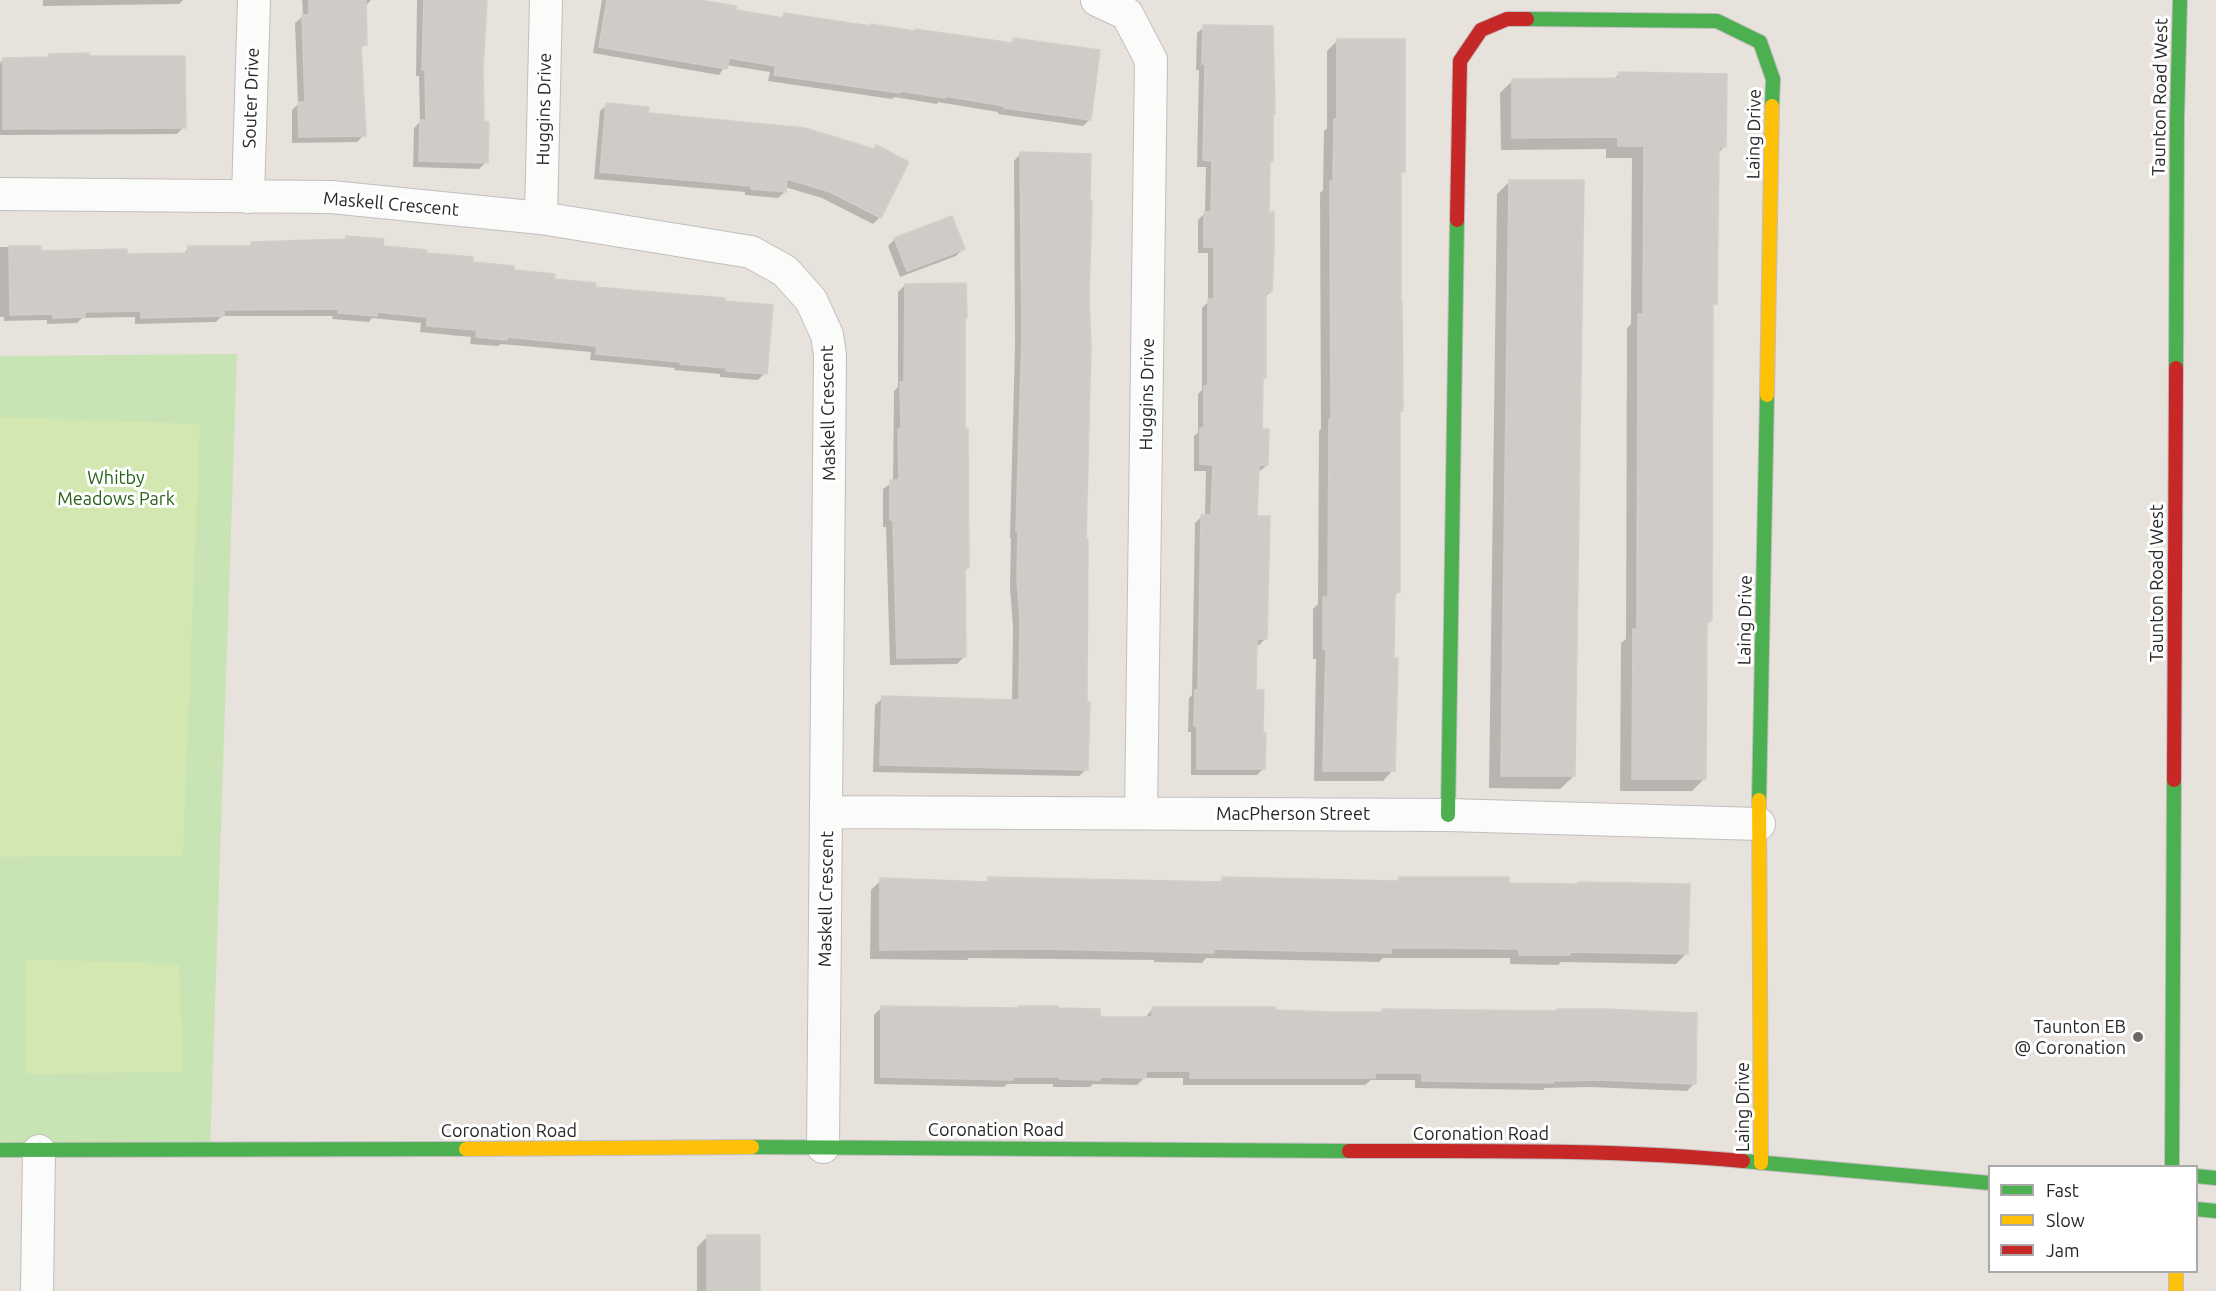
<!DOCTYPE html>
<html>
<head>
<meta charset="utf-8">
<style>
	body { margin:0 }
	#map { position:relative; width:2216px; height:1291px; overflow:hidden; background:#e7e2dc; font-family:Ubuntu,sans-serif }
	canvas { display:block }
	.legend { position:absolute; left:1988px; top:1165px; width:210px; height:108px; box-sizing:border-box; background:#fff; border:2px solid #a9a9a9; margin:0; padding:8px 10px; list-style:none; font-size:18px; color:#282828 }
	.legend li { display:flex; align-items:center; gap:12px; height:30px }
	.legend b { width:30px; border:2px solid #a9a9a9 }
</style>
</head>
<body>
<div id="map">
<canvas width="2216" height="1291"></canvas>
<ul class="legend">
<li><b style="height:8px;background:#4caf50"></b>Fast</li>
<li><b style="height:8px;background:#ffc107"></b>Slow</li>
<li><b style="height:8px;background:#c62828"></b>Jam</li>
</ul>
</div>
<script>
const ctx = document.querySelector('canvas').getContext('2d');
ctx.lineJoin = 'round';
function fillPath(path, color) { ctx.fillStyle = color; ctx.fill(path, 'evenodd'); }
function trace(path, color, width, dash) { ctx.strokeStyle = color; ctx.lineWidth = width; ctx.lineCap = dash ? 'butt' : 'round'; ctx.setLineDash(dash || []); ctx.stroke(path); }
function drawText(font, color, halo, rows, align = 'center') {
  ctx.font = font + ' Ubuntu,sans-serif'; ctx.lineWidth = 6; ctx.setLineDash([]); ctx.textBaseline = 'middle'; ctx.strokeStyle = halo; ctx.fillStyle = color; for (const [text, x, y, turn = 0] of rows) {
    ctx.save(); ctx.translate(x, y); ctx.rotate((+turn || 0) * Math.PI / 180); ctx.textAlign = isNaN(turn) ? turn : align; if (halo) ctx.strokeText(text, 0, 0); ctx.fillText(text, 0, 0); ctx.restore();
  }
}
const green = new Path2D(`
	M 237,354 L 210,1151 L 0,1149 L 0,356 Z`);
const pitch = new Path2D(`
	M 0,417 L 200,424 L 183,856 L 0,857 Z
	M 25,959 L 179,964 L 183,1072 L 26,1074 Z`);
const shadow = new Path2D(`
	M 43,0 L 183,0 L 179,4 L 43,6 Z
	M 302,0 L 371,0 L 365,7 L 365,44 L 360,49 L 364,135 L 357,142 L 292,143 L 292,110 L 298,104 L 295,23 L 303,16 Z
	M 417,0 L 485,0 L 483,28 L 483,123 L 486,162 L 479,169 L 413,167 L 414,128 L 420,122 L 419,76 L 416,76 Z
	M 602,0 L 694,0 L 734,11 L 780,19 L 785,14 L 869,28 L 1009,44 L 1014,40 L 1090,119 L 1083,126 L 998,114 L 998,112 L 938,102 L 937,104 L 894,97 L 892,99 L 768,81 L 770,72 L 726,65 L 719,75 L 593,53 Z
	M 1204,27 L 1271,116 L 1268,214 L 1271,291 L 1265,297 L 1264,378 L 1261,381 L 1260,430 L 1267,465 L 1260,471 L 1257,471 L 1256,517 L 1266,638 L 1259,645 L 1255,645 L 1255,692 L 1264,768 L 1257,775 L 1191,775 L 1191,732 L 1188,732 L 1189,698 L 1192,695 L 1195,523 L 1202,516 L 1205,516 L 1206,471 L 1194,471 L 1194,436 L 1198,433 L 1198,394 L 1202,390 L 1202,308 L 1208,302 L 1208,253 L 1198,253 L 1198,220 L 1205,213 L 1206,167 L 1197,167 L 1199,70 L 1196,70 L 1197,33 Z
	M 1337,41 L 1403,171 L 1400,174 L 1401,410 L 1399,412 L 1398,592 L 1393,597 L 1393,770 L 1383,781 L 1314,781 L 1316,659 L 1313,659 L 1313,609 L 1318,604 L 1319,431 L 1321,429 L 1320,193 L 1323,190 L 1324,131 L 1327,128 L 1327,51 Z
	M 50,55 L 184,58 L 184,127 L 177,134 L 0,135 L 0,63 L 3,59 L 46,59 Z
	M 1619,74 L 1725,146 L 1717,154 L 1716,303 L 1711,307 L 1710,621 L 1706,625 L 1704,779 L 1692,791 L 1620,791 L 1621,643 L 1626,639 L 1627,328 L 1631,324 L 1632,158 L 1606,158 L 1606,149 L 1501,150 L 1500,93 L 1513,80 L 1614,79 Z
	M 607,105 L 647,114 L 873,150 L 880,217 L 873,224 L 822,198 L 785,187 L 785,192 L 778,198 L 745,195 L 745,192 L 594,179 L 600,111 Z
	M 1021,153 L 1088,297 L 1084,540 L 1087,769 L 1079,776 L 873,772 L 875,705 L 883,698 L 1012,702 L 1013,627 L 1010,587 L 1011,538 L 1010,538 L 1015,344 L 1014,161 Z
	M 1510,181 L 1574,776 L 1560,789 L 1489,788 L 1497,194 Z
	M 346,238 L 382,247 L 594,288 L 765,373 L 758,380 L 720,377 L 720,374 L 674,370 L 675,368 L 590,360 L 591,352 L 501,344 L 498,346 L 470,344 L 471,337 L 420,332 L 421,323 L 372,318 L 369,322 L 332,319 L 333,316 L 222,316 L 216,322 L 135,324 L 135,317 L 82,318 L 77,323 L 47,324 L 47,320 L 4,321 L 4,317 L 0,317 L 0,247 L 40,247 L 40,252 L 182,255 L 189,248 L 248,247 L 251,244 L 343,241 Z
	M 895,239 L 963,249 L 956,256 L 900,277 L 888,246 Z
	M 905,285 L 964,429 L 968,567 L 964,571 L 965,656 L 957,664 L 890,665 L 886,527 L 883,527 L 883,489 L 893,482 L 894,391 L 898,387 L 898,292 Z
	M 1399,878 L 1508,885 L 1686,954 L 1676,964 L 1561,962 L 1558,965 L 1510,964 L 1510,958 L 1383,958 L 1379,962 L 1206,958 L 1202,963 L 1154,962 L 1154,960 L 969,958 L 967,960 L 870,959 L 871,890 L 881,880 L 984,884 L 989,879 L 1218,884 L 1223,879 L 1395,883 Z
	M 882,1007 L 1017,1010 L 1020,1007 L 1057,1010 L 1099,1018 L 1145,1018 L 1153,1008 L 1380,1013 L 1383,1011 L 1695,1083 L 1687,1091 L 1591,1087 L 1545,1088 L 1543,1090 L 1415,1088 L 1415,1080 L 1371,1080 L 1365,1085 L 1183,1085 L 1183,1078 L 1144,1078 L 1137,1085 L 1093,1084 L 1090,1087 L 1053,1087 L 1053,1084 L 1007,1084 L 1004,1087 L 874,1084 L 874,1015 Z
	M 708,1236 L 758,1291 L 697,1291 L 697,1247 Z`);
const building = new Path2D(`
	M 309,0 L 366,0 L 367,45 L 361,45 L 366,136 L 299,137 L 298,102 L 305,102 L 302,15 L 309,15 Z
	M 424,0 L 487,0 L 483,69 L 484,121 L 489,122 L 488,163 L 419,161 L 420,120 L 426,120 L 425,70 L 422,70 Z
	M 607,0 L 698,0 L 737,6 L 736,10 L 784,18 L 784,13 L 870,26 L 870,24 L 914,31 L 915,29 L 1013,43 L 1013,38 L 1100,50 L 1091,120 L 1004,108 L 1004,106 L 945,96 L 945,98 L 900,91 L 900,93 L 774,75 L 776,66 L 729,58 L 727,69 L 599,47 Z
	M 1203,25 L 1273,26 L 1275,114 L 1273,114 L 1273,162 L 1270,161 L 1269,212 L 1274,212 L 1274,248 L 1272,292 L 1266,292 L 1266,378 L 1263,378 L 1262,429 L 1269,429 L 1268,465 L 1259,465 L 1257,516 L 1270,516 L 1267,639 L 1257,639 L 1256,690 L 1264,690 L 1263,733 L 1266,733 L 1265,769 L 1197,769 L 1197,726 L 1194,726 L 1195,690 L 1198,690 L 1201,515 L 1211,515 L 1213,465 L 1200,464 L 1200,428 L 1204,428 L 1204,386 L 1208,386 L 1208,299 L 1214,299 L 1214,247 L 1204,247 L 1204,212 L 1211,212 L 1212,161 L 1203,160 L 1205,64 L 1202,64 Z
	M 1337,39 L 1405,39 L 1405,172 L 1401,172 L 1401,301 L 1402,301 L 1403,411 L 1400,411 L 1400,592 L 1395,592 L 1394,658 L 1398,658 L 1395,771 L 1323,771 L 1326,649 L 1323,649 L 1323,597 L 1328,597 L 1329,419 L 1331,419 L 1330,181 L 1333,182 L 1334,119 L 1337,119 Z
	M 89,53 L 89,56 L 185,56 L 186,128 L 3,129 L 3,58 L 49,57 L 49,54 Z
	M 1619,72 L 1727,74 L 1726,147 L 1719,147 L 1717,304 L 1713,304 L 1712,621 L 1707,621 L 1706,779 L 1632,779 L 1633,629 L 1637,630 L 1638,314 L 1643,314 L 1644,146 L 1618,146 L 1618,137 L 1512,138 L 1512,79 L 1619,78 Z
	M 606,103 L 649,107 L 648,113 L 805,128 L 874,149 L 876,145 L 909,162 L 881,218 L 830,192 L 787,179 L 786,192 L 751,189 L 751,186 L 600,172 Z
	M 1020,152 L 1091,154 L 1090,201 L 1092,201 L 1089,297 L 1091,347 L 1086,539 L 1088,539 L 1087,702 L 1090,702 L 1088,770 L 880,765 L 882,696 L 1019,700 L 1020,619 L 1017,579 L 1018,531 L 1016,531 L 1022,336 Z
	M 1509,180 L 1584,180 L 1575,776 L 1501,776 Z
	M 952,216 L 965,249 L 907,271 L 894,238 Z
	M 346,236 L 384,239 L 383,246 L 427,250 L 427,253 L 473,257 L 473,262 L 514,266 L 514,270 L 555,274 L 554,279 L 596,283 L 595,287 L 725,298 L 724,301 L 773,305 L 767,374 L 726,371 L 726,368 L 680,364 L 681,362 L 596,354 L 597,346 L 507,337 L 507,340 L 476,337 L 477,330 L 427,326 L 427,317 L 377,312 L 377,316 L 338,313 L 339,309 L 224,310 L 224,316 L 176,317 L 141,318 L 141,311 L 85,312 L 85,317 L 53,318 L 53,314 L 10,315 L 9,246 L 41,246 L 41,251 L 127,249 L 127,254 L 188,253 L 188,246 L 251,246 L 251,242 L 346,239 Z
	M 966,283 L 967,318 L 965,318 L 965,428 L 968,428 L 969,568 L 965,568 L 966,657 L 897,658 L 893,520 L 890,520 L 890,480 L 899,480 L 898,429 L 901,429 L 900,382 L 904,382 L 905,284 Z
	M 988,877 L 1222,882 L 1222,877 L 1399,881 L 1399,877 L 1509,877 L 1509,883 L 1578,884 L 1578,882 L 1690,884 L 1688,954 L 1570,952 L 1570,955 L 1519,955 L 1519,949 L 1439,948 L 1391,948 L 1391,953 L 1214,949 L 1214,953 L 1045,949 L 880,950 L 880,878 L 988,882 Z
	M 881,1006 L 1019,1008 L 1019,1006 L 1058,1006 L 1058,1008 L 1100,1009 L 1100,1017 L 1152,1017 L 1152,1007 L 1276,1007 L 1275,1010 L 1331,1012 L 1382,1012 L 1382,1009 L 1557,1011 L 1557,1009 L 1604,1009 L 1697,1013 L 1696,1084 L 1600,1080 L 1553,1081 L 1553,1083 L 1422,1081 L 1422,1073 L 1375,1073 L 1375,1078 L 1190,1078 L 1190,1071 L 1146,1071 L 1146,1078 L 1100,1077 L 1100,1080 L 1060,1079 L 1060,1077 L 1013,1077 L 1013,1080 L 881,1077 Z
	M 707,1235 L 760,1235 L 760,1291 L 707,1291 Z`);
const street = new Path2D(`
	M 1097,0 L 1127,14 L 1151,60 L 1141,813
	M 0,194 L 331,197 L 541,218 L 751,252 L 785,271 L 811,300 L 827,335 L 830,355 L 823,1147
	M 248,197 L 254,0
	M 541,218 L 546,0
	M 827,812 L 1448,815 L 1759,824
	M 37,1291 L 39,1151`);
const fast = new Path2D(`
	M 1527,19 L 1717,21 L 1760,42 L 1773,79 L 1772,106
	M 2176,368 L 2177,119 L 2180,0
	M 1759,800 L 1767,395
	M 1448,815 L 1457,220
	M 752,1147 L 1349,1151
	M 0,1150 L 466,1149
	M 1743,1161 L 1990,1183
	M 2172,1166 L 2174,780
	M 2196,1176 L 2216,1178
	M 2196,1209 L 2216,1211`);
const slow = new Path2D(`
	M 1767,395 L 1772,106
	M 1759,800 L 1761,1163
	M 466,1149 L 752,1147
	M 2176,1272 L 2176,1291`);
const jam = new Path2D(`
	M 1457,220 L 1460,61 L 1481,30 L 1507,19 L 1527,19
	M 2174,780 L 2176,368
	M 1349,1151 C 1480,1151 1612,1149 1743,1161`);
const markers = [
	[2138,1037,6,"#6b6967"]
];
const streetNames = [
	["Taunton Road West",2160,97,-89],
	["Souter Drive",251,98,-88],
	["Huggins Drive",544,109,-89],
	["Laing Drive",1754,134,-89],
	["Maskell Crescent",391,204,5],
	["Huggins Drive",1147,394,-89],
	["Maskell Crescent",828,413,-91],
	["Taunton Road West",2157,583,-90],
	["Laing Drive",1745,620,-89],
	["MacPherson Street",1293,814],
	["Maskell Crescent",826,899,-89],
	["Laing Drive",1743,1107,-90],
	["Coronation Road",996,1130],
	["Coronation Road",509,1131],
	["Coronation Road",1481,1134]
];
const parkNames = [
	["Whitby",116,478],
	["Meadows Park",116,499]
];
const poiNames = [
	["Taunton EB",2126,1027],
	["@ Coronation",2126,1048]
];
fillPath(green, '#c8e3b4');
fillPath(pitch, '#d3e7b1');
fillPath(shadow, '#0003');
fillPath(building, '#cfccc8');
trace(building, '#d2cec9', 1.5);
trace(street, '#c0bebe', 34);
trace(fast, '#c0bebe', 16);
trace(slow, '#c0bebe', 16);
trace(jam, '#c0bebe', 16);
trace(street, '#fbfbfa', 32);
trace(fast, '#4caf50', 14);
trace(slow, '#ffc107', 14);
trace(jam, '#c62828', 14);
for (const [x, y, r, color] of markers) { const dot = new Path2D(); dot.arc(x, y, r, 0, 2 * Math.PI); ctx.fillStyle = color; ctx.fill(dot); trace(dot, '#fff', 2); }
drawText('18px', '#282828', '#fff', streetNames);
drawText('18px', '#276418', '#fff', parkNames);
drawText('18px', '#282828', '#fff', poiNames, 'right');
</script>
</body>
</html>
